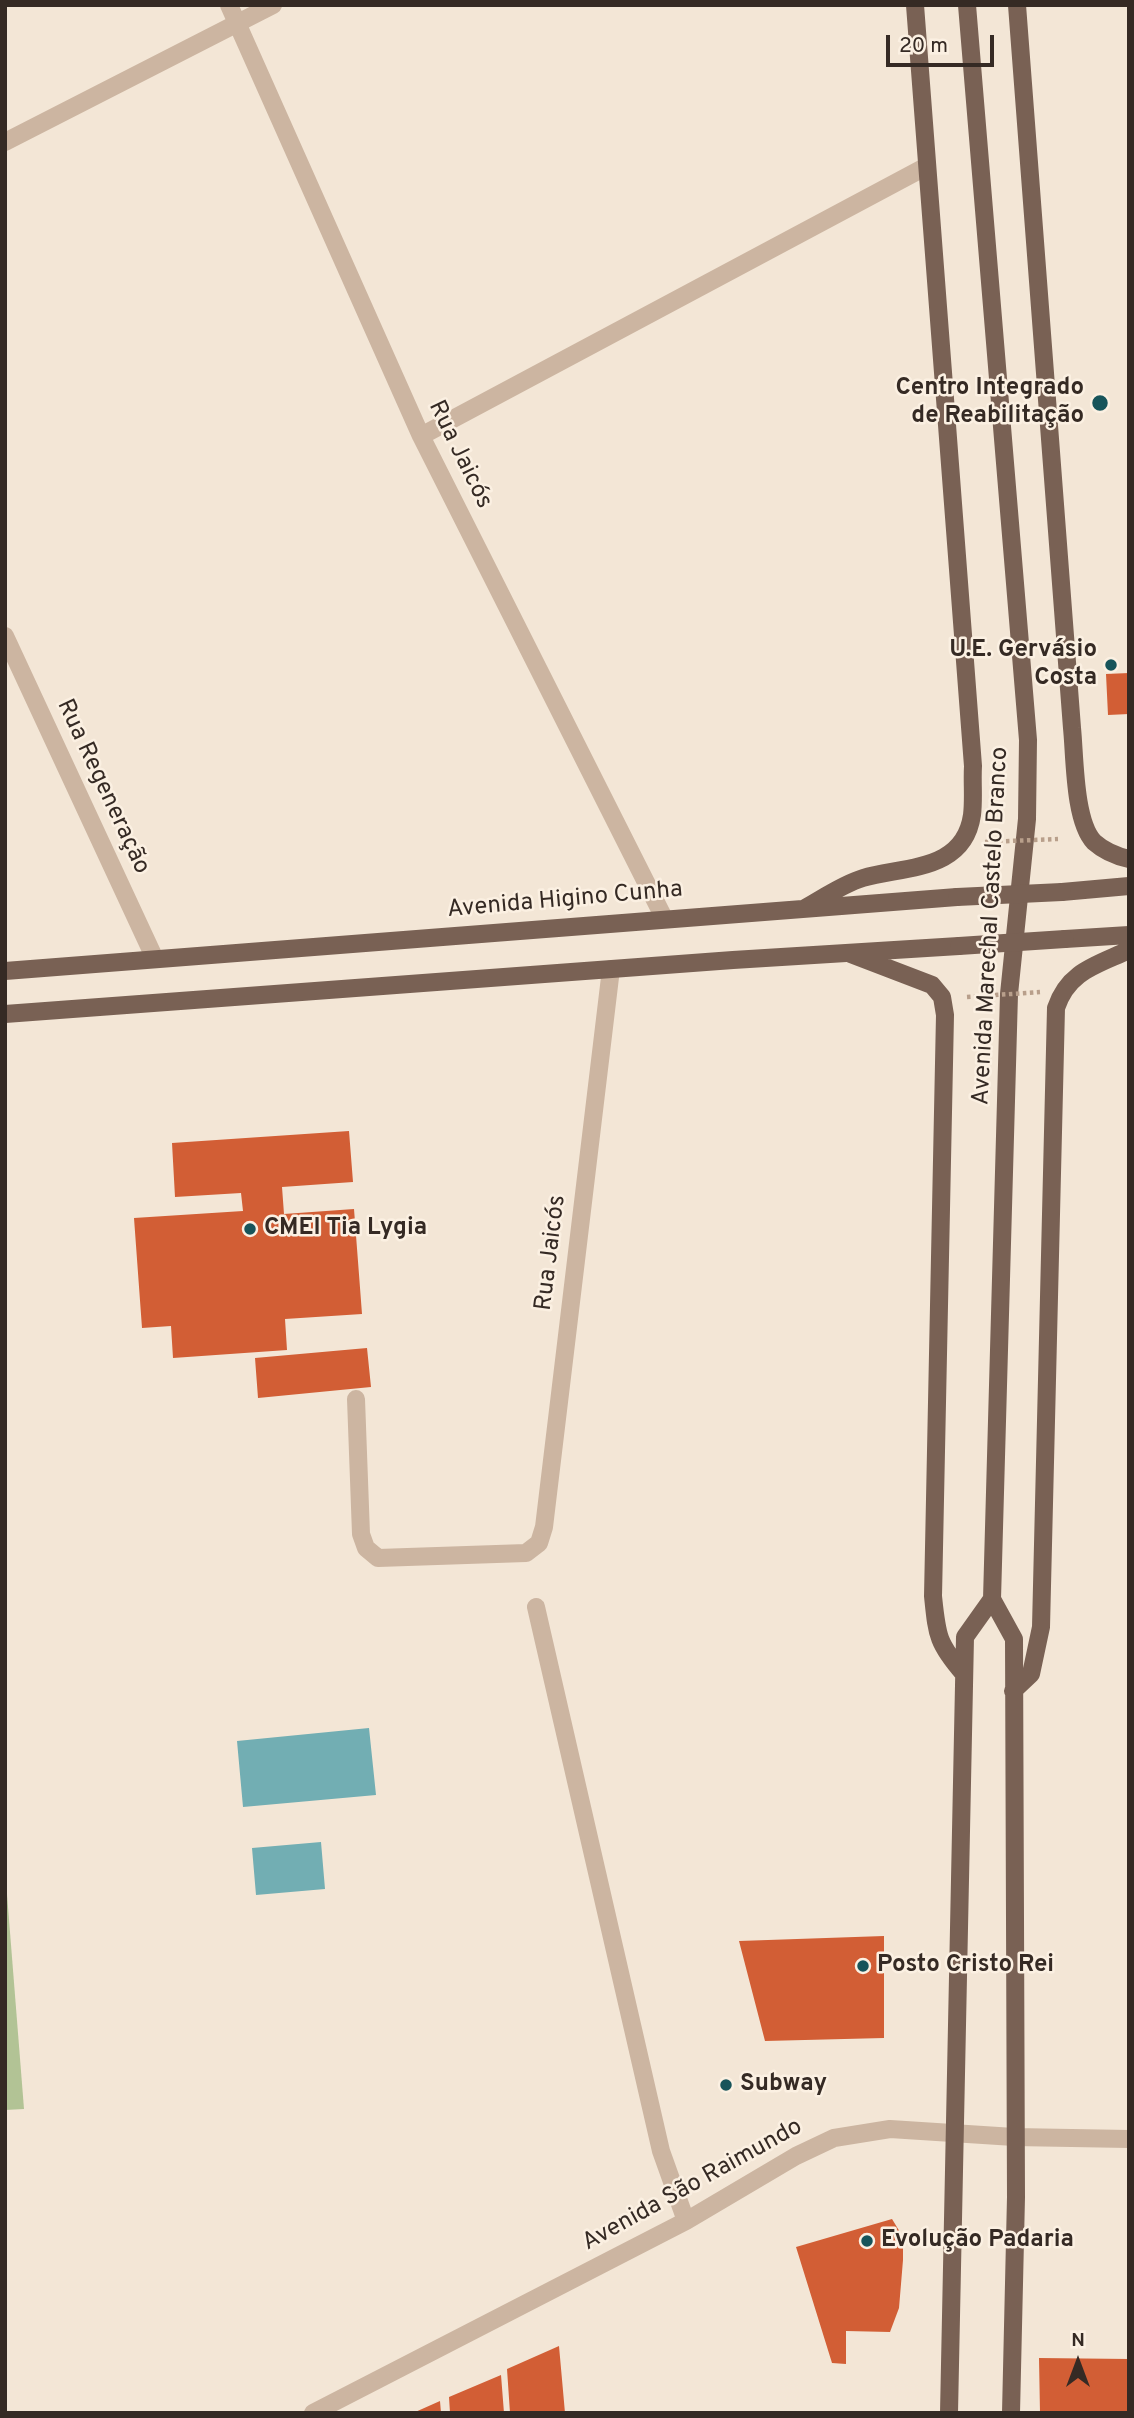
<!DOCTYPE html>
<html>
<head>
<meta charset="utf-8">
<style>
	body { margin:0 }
	#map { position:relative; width:1134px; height:2418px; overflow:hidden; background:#f3e6d6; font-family:Overpass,sans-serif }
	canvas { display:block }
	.frame { position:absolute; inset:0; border:7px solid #352a24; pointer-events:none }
	.north { position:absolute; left:1043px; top:2327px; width:70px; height:70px; -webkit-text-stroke:5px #fbf0e2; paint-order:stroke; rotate:0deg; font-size:19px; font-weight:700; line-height:28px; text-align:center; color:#352a24 }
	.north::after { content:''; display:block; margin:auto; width:24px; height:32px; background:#352a24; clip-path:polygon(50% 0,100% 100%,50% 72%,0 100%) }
	.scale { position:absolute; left:886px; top:35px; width:108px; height:32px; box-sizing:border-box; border:4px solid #352a24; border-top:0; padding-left:9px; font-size:21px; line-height:24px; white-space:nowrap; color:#352a24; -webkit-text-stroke:5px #fbf0e2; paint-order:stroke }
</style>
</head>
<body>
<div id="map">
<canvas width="1134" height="2418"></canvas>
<div class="frame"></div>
<div class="north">N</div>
<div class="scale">20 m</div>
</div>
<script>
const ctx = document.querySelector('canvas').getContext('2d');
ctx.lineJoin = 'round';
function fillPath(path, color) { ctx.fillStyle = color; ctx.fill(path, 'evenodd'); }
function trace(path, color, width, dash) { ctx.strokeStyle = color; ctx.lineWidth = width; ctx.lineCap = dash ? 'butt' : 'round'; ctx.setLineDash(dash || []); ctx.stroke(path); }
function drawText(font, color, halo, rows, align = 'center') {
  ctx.font = font + ' Overpass,sans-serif'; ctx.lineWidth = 5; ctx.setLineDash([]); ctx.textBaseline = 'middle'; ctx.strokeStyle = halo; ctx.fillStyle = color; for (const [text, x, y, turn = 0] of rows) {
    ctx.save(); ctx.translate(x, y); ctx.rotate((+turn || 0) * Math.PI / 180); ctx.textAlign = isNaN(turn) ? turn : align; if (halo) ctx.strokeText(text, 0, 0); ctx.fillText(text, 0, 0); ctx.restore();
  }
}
const green = new Path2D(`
	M 5,1869 L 24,2109 L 5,2110 Z`);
const water = new Path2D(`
	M 369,1728 L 376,1795 L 243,1807 L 237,1741 Z
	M 321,1842 L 325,1889 L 256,1895 L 252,1848 Z`);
const building = new Path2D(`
	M 1129,673 L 1129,714 L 1108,715 L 1106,674 Z
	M 349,1131 L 353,1182 L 282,1187 L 284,1214 L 354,1209 L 362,1314 L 285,1319 L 287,1350 L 173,1358 L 171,1326 L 142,1328 L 134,1218 L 243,1211 L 241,1193 L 175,1197 L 172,1143 Z
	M 367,1348 L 371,1387 L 258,1398 L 255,1358 Z
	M 884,1936 L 884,2038 L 765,2041 L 739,1941 Z
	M 892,2219 L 903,2237 L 903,2260 L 899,2308 L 890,2332 L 846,2331 L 846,2364 L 832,2363 L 796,2247 Z
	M 559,2346 L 565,2413 L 510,2413 L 507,2369 Z
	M 1039,2358 L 1129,2359 L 1129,2413 L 1040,2413 Z
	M 501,2375 L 504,2413 L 450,2413 L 449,2397 Z
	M 440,2401 L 441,2413 L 413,2413 Z`);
const minor = new Path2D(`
	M 229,5 L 421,436 L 664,918
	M 5,142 L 273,5
	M 421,436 L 927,166
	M 5,636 L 155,959
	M 356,1399 L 361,1534 L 366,1548 L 378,1558 L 526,1553 L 539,1543 L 544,1527 L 611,969
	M 536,1607 L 661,2151 L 686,2221
	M 313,2413 L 686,2221 L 796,2156 L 834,2138 L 890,2129 L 1014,2137 L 1129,2139`);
const major = new Path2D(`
	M 967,5 L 1028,740 L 1027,819 L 1009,994 L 992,1599
	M 1017,5 L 1072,728 C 1075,757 1074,821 1094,842 C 1104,851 1116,856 1129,859
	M 1062,892 L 1129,886
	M 805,908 C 823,898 843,884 863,878 C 906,866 964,871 972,815 C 974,799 972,782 973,766 L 915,5
	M 1065,939 L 1129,935
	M 851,954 L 932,985 L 942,997 L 945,1015 L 933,1596 C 937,1635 937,1643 964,1674
	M 5,971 L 957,897
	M 5,1014 L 733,960 L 959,946
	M 992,1599 L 1014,1639 L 1016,2197 L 1011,2413
	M 1013,1691 L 1031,1674 L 1041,1627 L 1056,1008 C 1068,971 1097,965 1129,950
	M 949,2413 L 965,1637 L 992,1599`);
const pathBridge = new Path2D(`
	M 985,842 L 1058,839
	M 967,997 L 1040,992`);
const majorBridge = new Path2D(`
	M 957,897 L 1062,892
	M 959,946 L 1065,939`);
const markers = [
	[1100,403,9,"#17545a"],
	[1111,665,7,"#17545a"],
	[250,1229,7,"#17545a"],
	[863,1966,7,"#17545a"],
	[726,2085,7,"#17545a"],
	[867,2241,7,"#17545a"]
];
const poiNames = [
	["Centro Integrado",1084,389,"right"],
	["de Reabilitação",1084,417,"right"],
	["U.E. Gervásio",1097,651,"right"],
	["Costa",1097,679,"right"],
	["CMEI Tia Lygia",264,1229],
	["Posto Cristo Rei",877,1966],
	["Subway",740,2085],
	["Evolução Padaria",881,2241]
];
const streetNames = [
	["Rua Jaicós",459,455,64],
	["Rua Regeneração",102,787,65],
	["Avenida Higino Cunha",565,901,-5],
	["Avenida Marechal Castelo Branco",992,926,-87],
	["Rua Jaicós",552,1253,-83],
	["Avenida São Raimundo",693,2186,-29]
];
fillPath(green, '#b2c395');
fillPath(water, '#72aeb3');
fillPath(building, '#d25e35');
trace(minor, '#ccb5a1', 18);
trace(major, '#796154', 18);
trace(pathBridge, '#b89f8b', 4.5, [3.5, 3.5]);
trace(majorBridge, '#796154', 18);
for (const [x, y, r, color] of markers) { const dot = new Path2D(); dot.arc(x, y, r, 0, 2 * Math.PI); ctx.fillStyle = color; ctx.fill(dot); trace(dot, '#fbf0e2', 2.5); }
drawText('bold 24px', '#352a24', '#fbf0e2', poiNames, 'left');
drawText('24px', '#352a24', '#fbf0e2', streetNames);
</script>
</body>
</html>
